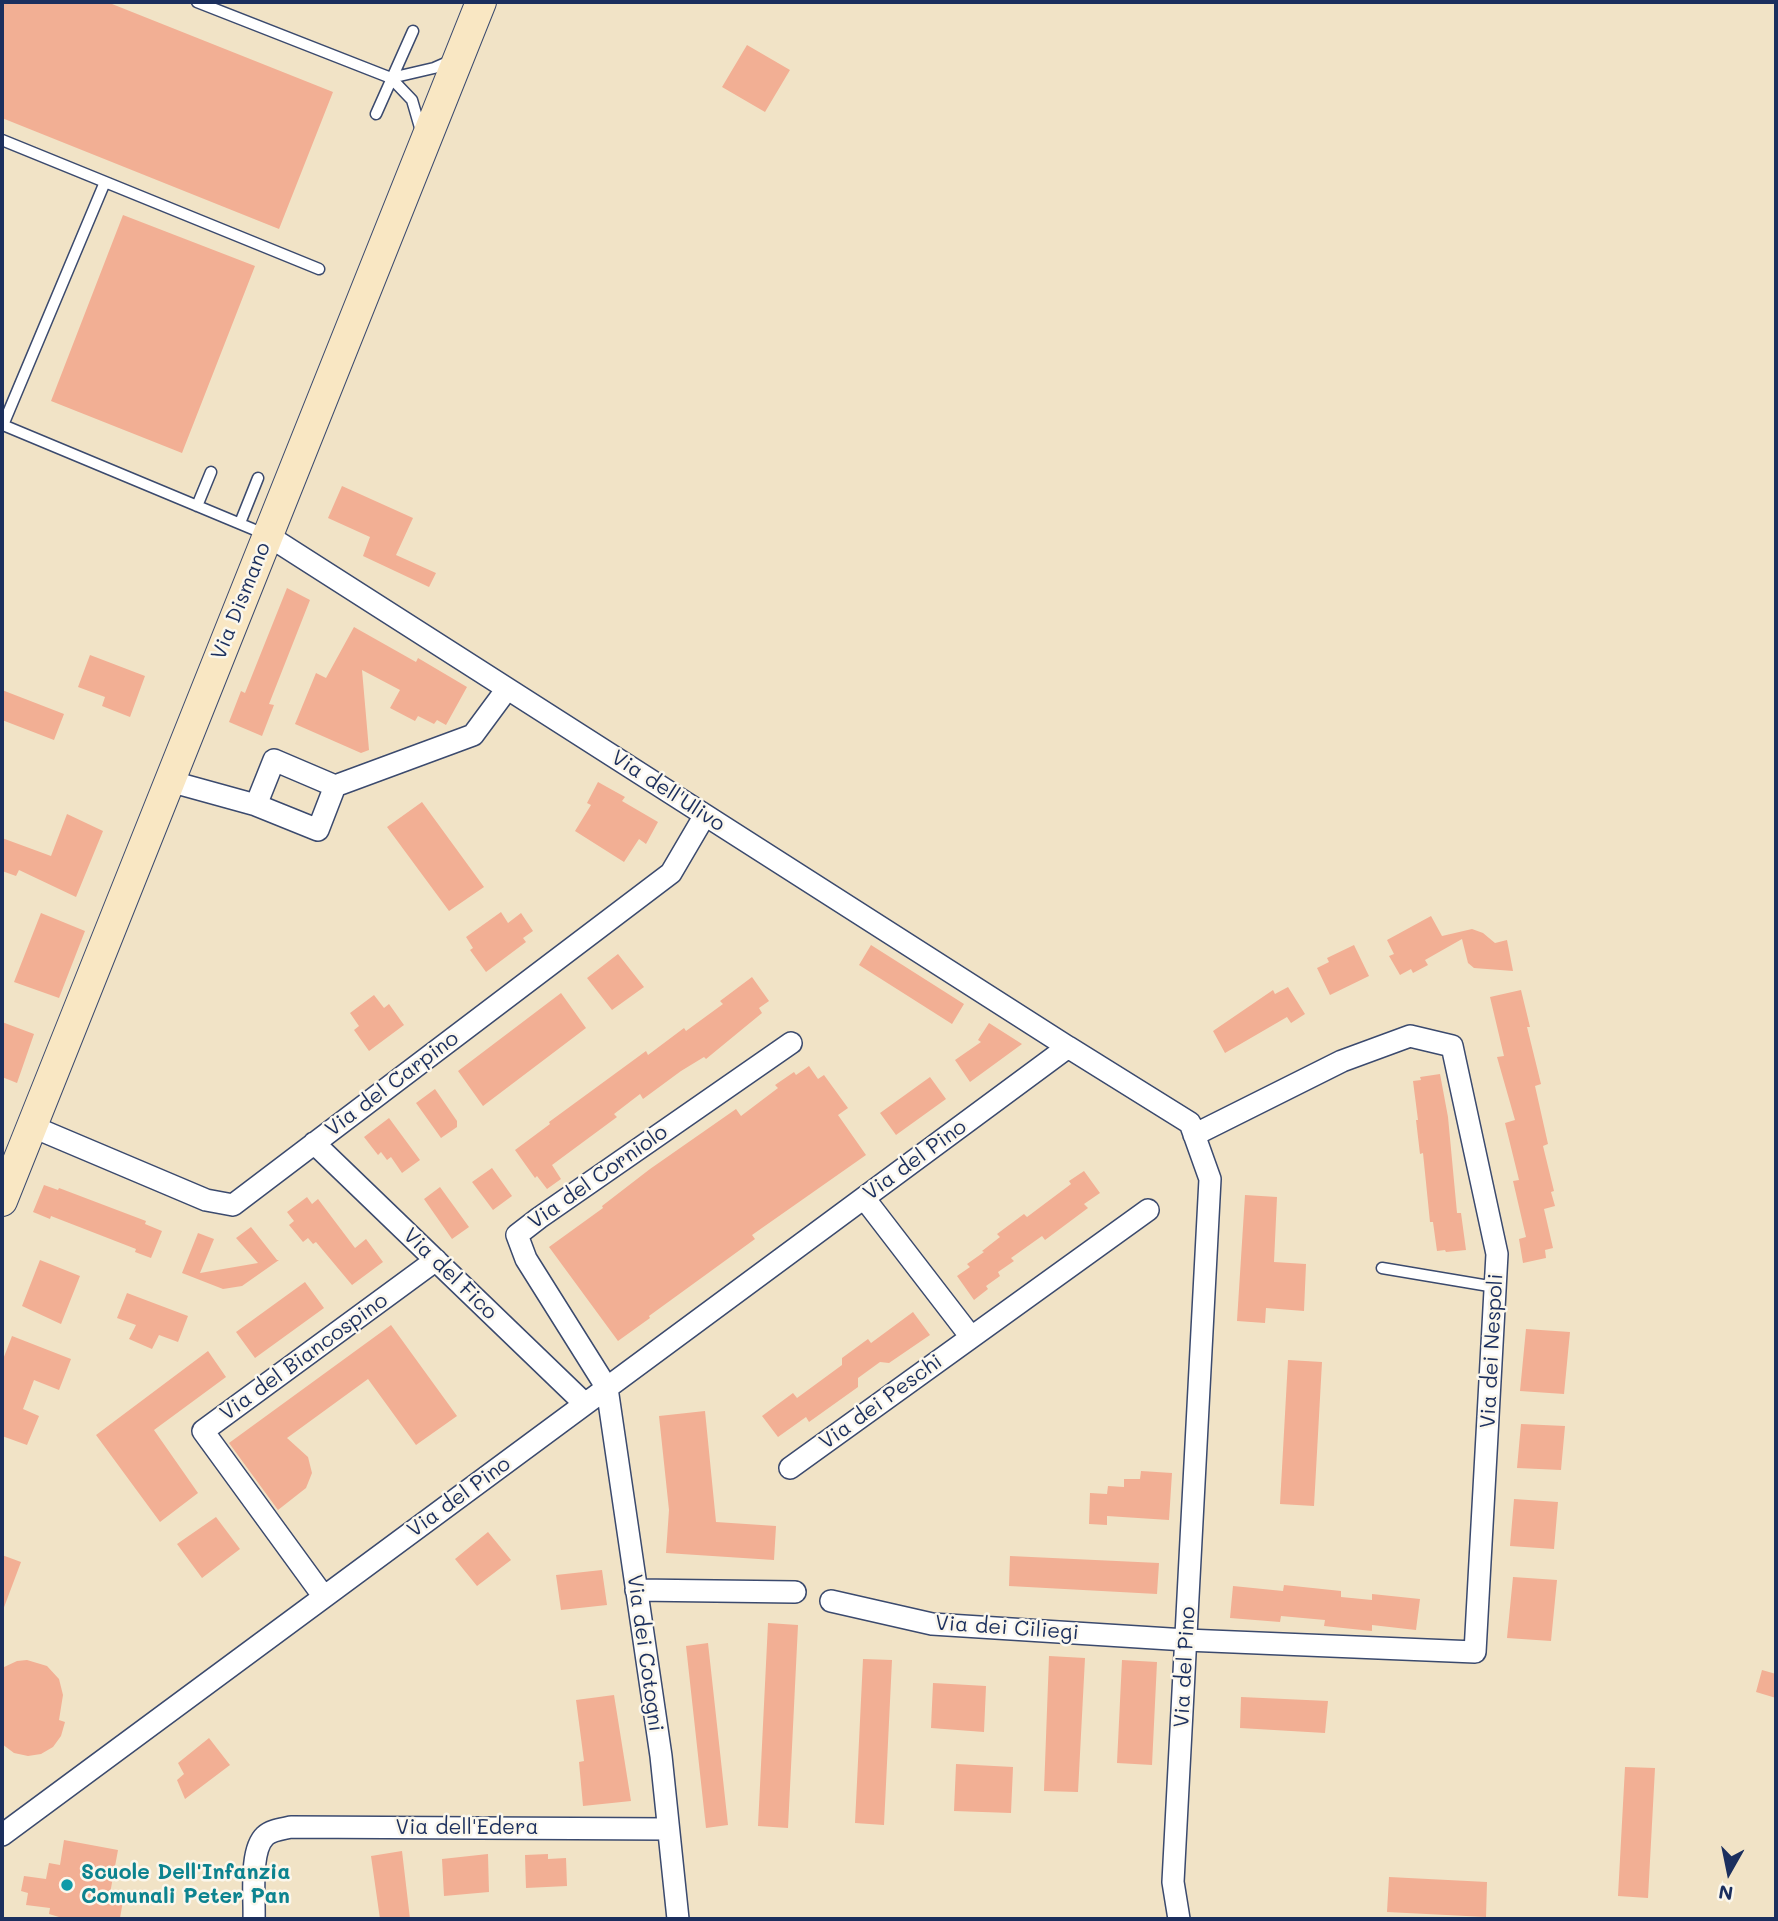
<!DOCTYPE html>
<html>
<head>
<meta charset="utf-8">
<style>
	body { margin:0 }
	#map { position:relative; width:1778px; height:1921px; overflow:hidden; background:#f1e3c6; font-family:Mali,sans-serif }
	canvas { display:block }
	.frame { position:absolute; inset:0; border:4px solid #1b2f5e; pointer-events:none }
	.north { position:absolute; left:1694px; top:1837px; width:70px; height:70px; -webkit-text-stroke:5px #fbf7ec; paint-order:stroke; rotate:189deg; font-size:19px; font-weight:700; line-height:28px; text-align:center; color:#1b2f5e }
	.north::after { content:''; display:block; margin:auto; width:24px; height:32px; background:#1b2f5e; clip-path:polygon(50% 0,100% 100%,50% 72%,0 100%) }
</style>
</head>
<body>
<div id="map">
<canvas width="1778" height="1921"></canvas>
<div class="frame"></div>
<div class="north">N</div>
</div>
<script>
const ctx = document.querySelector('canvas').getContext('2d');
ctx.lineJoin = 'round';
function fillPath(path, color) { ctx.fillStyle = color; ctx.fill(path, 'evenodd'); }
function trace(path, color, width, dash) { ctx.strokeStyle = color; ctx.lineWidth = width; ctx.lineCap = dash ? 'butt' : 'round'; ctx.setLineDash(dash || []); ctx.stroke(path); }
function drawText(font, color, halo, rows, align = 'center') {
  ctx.font = font + ' Mali,sans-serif'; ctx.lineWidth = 5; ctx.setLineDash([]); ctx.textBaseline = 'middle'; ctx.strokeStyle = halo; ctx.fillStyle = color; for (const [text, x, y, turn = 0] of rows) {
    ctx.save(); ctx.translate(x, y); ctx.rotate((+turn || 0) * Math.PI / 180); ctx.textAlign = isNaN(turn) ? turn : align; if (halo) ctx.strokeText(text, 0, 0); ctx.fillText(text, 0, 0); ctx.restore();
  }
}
const building = new Path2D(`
	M 2,2 L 107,2 L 333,92 L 279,229 L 2,118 Z
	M 747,45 L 790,70 L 765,112 L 722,87 Z
	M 123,215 L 255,266 L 182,453 L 51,401 Z
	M 342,486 L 413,518 L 396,555 L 436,573 L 429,587 L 363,556 L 370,537 L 328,518 Z
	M 287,588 L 310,600 L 269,704 L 274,705 L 262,736 L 229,722 L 241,691 L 245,693 Z
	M 354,627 L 416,662 L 418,658 L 467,687 L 446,725 L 437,720 L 434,724 L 418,716 L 415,721 L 390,708 L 400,690 L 362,670 L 369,750 L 361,753 L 295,724 L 316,673 L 326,678 Z
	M 90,655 L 145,676 L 130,717 L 102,706 L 105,697 L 78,687 Z
	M 2,690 L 64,714 L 54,740 L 2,720 Z
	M 598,782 L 625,797 L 622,801 L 658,822 L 646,844 L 639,839 L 624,862 L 575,831 L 591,805 L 587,803 Z
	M 422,802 L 484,887 L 449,911 L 387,827 Z
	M 67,814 L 103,831 L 76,897 L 19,870 L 16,876 L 2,871 L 2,838 L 51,856 Z
	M 501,912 L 508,923 L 521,913 L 533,931 L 523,938 L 526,942 L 486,972 L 470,950 L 473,948 L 466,937 Z
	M 41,913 L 85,931 L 59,998 L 14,982 Z
	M 1431,916 L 1442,936 L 1472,929 L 1483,933 L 1495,943 L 1507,940 L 1513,971 L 1474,968 L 1468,963 L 1462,939 L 1425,960 L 1428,965 L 1413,973 L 1411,969 L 1400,975 L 1389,956 L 1394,954 L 1387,940 Z
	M 871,945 L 964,1004 L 952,1024 L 859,965 Z
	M 1354,945 L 1369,976 L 1330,995 L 1317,968 L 1329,962 L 1327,958 Z
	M 618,954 L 644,987 L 612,1010 L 587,978 Z
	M 752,977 L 769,1001 L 759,1008 L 762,1013 L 706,1059 L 704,1057 L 681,1071 L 643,1099 L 640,1094 L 614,1114 L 617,1117 L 552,1165 L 561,1179 L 547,1189 L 537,1176 L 535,1178 L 515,1150 L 550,1124 L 549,1122 L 646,1051 L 648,1055 L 684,1028 L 686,1031 L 723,1004 L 720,1001 Z
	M 1288,987 L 1305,1014 L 1291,1023 L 1287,1017 L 1225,1053 L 1213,1031 L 1273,990 L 1275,994 Z
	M 1521,990 L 1530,1027 L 1527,1027 L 1541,1084 L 1535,1086 L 1548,1144 L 1543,1146 L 1554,1191 L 1551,1192 L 1555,1206 L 1544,1209 L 1553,1248 L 1545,1250 L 1546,1258 L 1523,1263 L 1519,1239 L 1526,1237 L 1513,1181 L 1519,1180 L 1505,1123 L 1515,1120 L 1497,1057 L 1504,1056 L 1490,997 Z
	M 561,993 L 586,1028 L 483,1106 L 458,1071 Z
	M 374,995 L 384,1008 L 389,1004 L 404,1025 L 369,1051 L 354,1030 L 359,1026 L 350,1013 Z
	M 2,1022 L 34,1034 L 17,1083 L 2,1077 Z
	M 989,1023 L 1022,1044 L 970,1082 L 955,1060 L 981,1042 L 978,1040 Z
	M 809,1066 L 818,1079 L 824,1075 L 848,1108 L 838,1115 L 866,1155 L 752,1235 L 755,1239 L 649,1316 L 650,1318 L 618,1341 L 549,1247 L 603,1208 L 602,1206 L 650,1169 L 736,1109 L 741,1116 L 778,1088 L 775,1085 L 794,1072 L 796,1075 Z
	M 1440,1074 L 1448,1117 L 1457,1213 L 1461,1213 L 1466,1250 L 1446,1252 L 1445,1250 L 1437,1251 L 1433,1222 L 1430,1222 L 1423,1153 L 1420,1154 L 1416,1120 L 1418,1120 L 1413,1081 L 1421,1080 L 1420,1077 Z
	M 930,1077 L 946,1099 L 896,1135 L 880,1113 Z
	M 435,1089 L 457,1121 L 457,1127 L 441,1138 L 416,1103 Z
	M 389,1118 L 420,1160 L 402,1173 L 391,1157 L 387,1160 L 381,1152 L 378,1155 L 364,1137 Z
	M 492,1168 L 512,1196 L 493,1210 L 472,1182 Z
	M 1084,1171 L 1100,1193 L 1084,1204 L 1088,1208 L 1045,1240 L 1042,1236 L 1011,1258 L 1014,1261 L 998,1272 L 1000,1276 L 986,1286 L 988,1289 L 974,1300 L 957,1276 L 970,1267 L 967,1264 L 984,1252 L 982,1251 L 1000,1237 L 997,1234 L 1024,1214 L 1027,1217 L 1071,1184 L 1069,1181 Z
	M 44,1185 L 58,1190 L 59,1188 L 146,1221 L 145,1224 L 162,1231 L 151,1258 L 135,1252 L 136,1249 L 51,1216 L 50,1219 L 33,1212 Z
	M 440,1187 L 469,1227 L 452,1239 L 424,1199 Z
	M 1245,1195 L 1277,1197 L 1274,1262 L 1306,1264 L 1304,1311 L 1266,1308 L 1265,1323 L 1237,1321 Z
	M 307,1197 L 312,1204 L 318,1199 L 355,1248 L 366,1239 L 383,1262 L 352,1285 L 316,1242 L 313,1244 L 308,1238 L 303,1242 L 289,1225 L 294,1221 L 287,1212 Z
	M 251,1227 L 277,1260 L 279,1260 L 242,1286 L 223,1289 L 182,1273 L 198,1233 L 214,1239 L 200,1273 L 258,1263 L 236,1238 Z
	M 40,1260 L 80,1276 L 61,1324 L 22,1306 Z
	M 305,1282 L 324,1308 L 255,1358 L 236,1332 Z
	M 127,1293 L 188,1316 L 178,1342 L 159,1335 L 152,1349 L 129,1339 L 136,1325 L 117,1318 Z
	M 913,1312 L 930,1335 L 889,1363 L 880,1362 L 858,1378 L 858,1387 L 809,1422 L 806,1417 L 778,1437 L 762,1416 L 793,1393 L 797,1398 L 842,1365 L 842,1358 L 868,1339 L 871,1343 Z
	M 391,1325 L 457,1416 L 416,1445 L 368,1379 L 287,1438 L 308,1457 L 312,1473 L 306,1488 L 278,1510 L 229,1443 Z
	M 1526,1329 L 1570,1332 L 1564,1394 L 1520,1391 Z
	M 12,1336 L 71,1359 L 59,1390 L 34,1380 L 23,1409 L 39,1416 L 27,1445 L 2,1436 L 2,1362 Z
	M 208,1351 L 226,1377 L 154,1430 L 198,1493 L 160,1522 L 96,1435 Z
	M 1288,1360 L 1322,1362 L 1314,1506 L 1280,1504 Z
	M 705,1411 L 716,1522 L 776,1526 L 774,1560 L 666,1553 L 669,1510 L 659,1416 Z
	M 1521,1424 L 1565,1426 L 1561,1470 L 1517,1468 Z
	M 1141,1471 L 1172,1473 L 1169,1520 L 1107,1516 L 1107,1525 L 1089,1524 L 1090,1493 L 1107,1494 L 1108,1486 L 1124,1487 L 1124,1479 L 1140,1479 Z
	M 1514,1499 L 1558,1502 L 1554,1549 L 1510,1546 Z
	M 216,1517 L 240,1549 L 202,1578 L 177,1544 Z
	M 488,1532 L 511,1560 L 477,1586 L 455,1559 Z
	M 2,1555 L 21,1562 L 3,1610 L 2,1610 Z
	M 1010,1556 L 1159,1563 L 1157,1594 L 1009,1586 Z
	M 602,1570 L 607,1605 L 561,1610 L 556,1575 Z
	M 1513,1577 L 1557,1580 L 1551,1641 L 1507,1638 Z
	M 1284,1585 L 1341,1591 L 1341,1597 L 1372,1600 L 1372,1594 L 1420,1599 L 1416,1630 L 1372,1625 L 1372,1631 L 1324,1626 L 1325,1620 L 1281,1616 L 1280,1622 L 1230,1618 L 1233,1586 L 1283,1591 Z
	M 768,1623 L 798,1625 L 788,1828 L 758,1826 Z
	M 708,1643 L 728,1825 L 706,1828 L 686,1646 Z
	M 1049,1656 L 1085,1658 L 1078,1792 L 1044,1791 Z
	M 863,1659 L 892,1660 L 884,1825 L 855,1823 Z
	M 27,1660 L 47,1666 L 59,1679 L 63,1695 L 59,1720 L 65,1722 L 61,1736 L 53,1747 L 41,1754 L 28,1756 L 14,1753 L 2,1744 L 2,1668 L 17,1661 Z
	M 1122,1660 L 1157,1662 L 1152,1765 L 1117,1763 Z
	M 1762,1670 L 1776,1674 L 1776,1698 L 1756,1692 Z
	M 933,1683 L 986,1686 L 984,1732 L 931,1728 Z
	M 614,1695 L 631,1801 L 583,1806 L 579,1762 L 584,1761 L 576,1700 Z
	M 1241,1697 L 1328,1701 L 1325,1733 L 1240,1728 Z
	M 209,1738 L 230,1765 L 185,1799 L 177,1780 L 184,1774 L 178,1763 Z
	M 956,1764 L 1013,1767 L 1011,1813 L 954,1811 Z
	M 1625,1767 L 1655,1768 L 1648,1898 L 1618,1896 Z
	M 64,1840 L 118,1850 L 109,1899 L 123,1901 L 120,1918 L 58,1919 L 59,1917 L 49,1914 L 50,1908 L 26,1905 L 28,1893 L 21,1891 L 24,1876 L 46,1879 L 49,1863 L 60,1865 Z
	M 402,1851 L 410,1919 L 380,1919 L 371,1856 Z
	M 488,1854 L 489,1892 L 444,1896 L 442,1859 Z
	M 548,1854 L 548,1859 L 566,1858 L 567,1886 L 526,1888 L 525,1855 Z
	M 1389,1877 L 1487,1882 L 1486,1917 L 1387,1912 Z`);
const lane = new Path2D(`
	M 197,2 L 391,78 L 412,100 L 421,131
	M 391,78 L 434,68 L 450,61
	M 376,114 L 413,31
	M 2,140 L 319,269
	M 105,182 L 3,425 L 267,535
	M 197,506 L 211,472
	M 240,523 L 258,478
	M 1382,1268 L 1495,1287`);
const street = new Path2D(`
	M 267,535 L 1068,1047
	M 169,781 L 256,805
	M 335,786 L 318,830 L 256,805 L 274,760 L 335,786 L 473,735 L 507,689
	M 31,1126 L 206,1200 L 233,1205 L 671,873 L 705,815
	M 314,1143 L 585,1404
	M 864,1198 L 971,1337
	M 790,1468 L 1148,1210
	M 636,1590 L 795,1592
	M 324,1597 L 203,1431 L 436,1260
	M 831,1601 L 932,1624 L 1186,1640 L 1475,1652 L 1497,1254 L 1452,1046 L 1410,1036 L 1342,1061 L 1194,1135
	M 2,1835 L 1068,1047 L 1190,1123 L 1210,1179 L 1173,1882 L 1179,1919
	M 254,1919 C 255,1899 249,1851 265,1836 C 271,1830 283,1829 291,1827 L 668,1829
	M 678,1919 L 661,1756 L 607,1388 L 526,1259 L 517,1235 L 539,1218 L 791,1043`);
const secondary = new Path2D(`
	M 2,1201 L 481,2`);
const markers = [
	[67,1885,7,"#0f9aa8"]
];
const streetNames = [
	["Via Dismano",241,601,-68],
	["Via dell'Ulivo",668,791,33],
	["Via del Carpino",392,1084,-37],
	["Via del Pino",915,1160,-36],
	["Via del Corniolo",598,1177,-35],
	["Via del Fico",450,1274,44],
	["Via dei Nespoli",1492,1351,-87],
	["Via del Biancospino",304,1357,-36],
	["Via dei Peschi",881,1402,-36],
	["Via del Pino",459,1497,-36],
	["Via dei Ciliegi",1007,1628,4],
	["Via dei Cotogni",645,1653,82],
	["Via del Pino",1185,1667,-87],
	["Via dell'Edera",467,1828]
];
const cultureNames = [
	["Scuole Dell'Infanzia",81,1873],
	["Comunali Peter Pan",81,1897]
];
fillPath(building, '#f2af94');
trace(lane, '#3b4a6e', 13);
trace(street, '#3b4a6e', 24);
trace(secondary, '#3b4a6e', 32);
trace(lane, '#fff', 10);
trace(street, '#fff', 21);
trace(secondary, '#f9e7c3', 30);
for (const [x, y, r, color] of markers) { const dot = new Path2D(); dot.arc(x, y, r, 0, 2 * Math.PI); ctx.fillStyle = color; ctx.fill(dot); trace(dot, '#fbf7ec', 2.5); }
drawText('21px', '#1b2f5e', '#fbf7ec', streetNames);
drawText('bold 21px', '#0d838f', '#fbf7ec', cultureNames, 'left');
</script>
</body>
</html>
